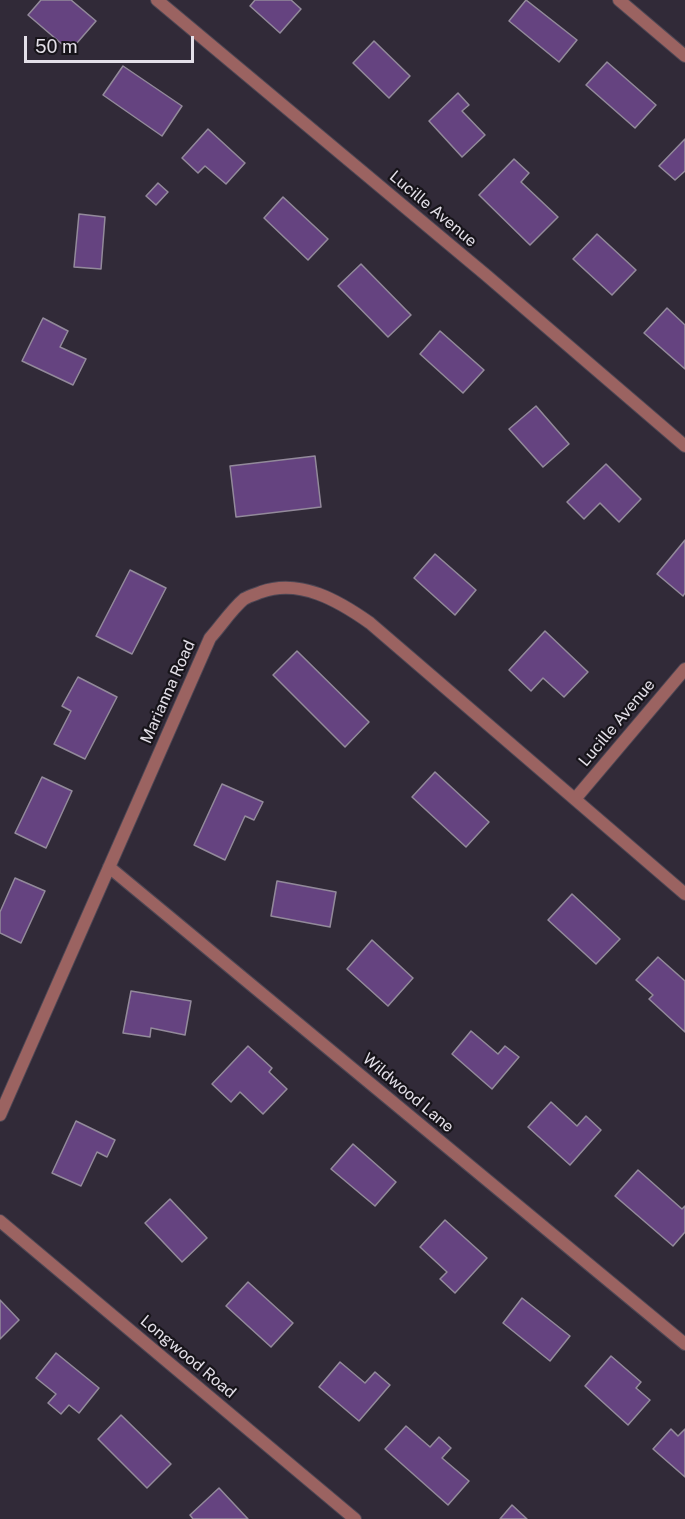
<!DOCTYPE html>
<html>
<head>
<meta charset="utf-8">
<style>
	body { margin:0 }
	#map { position:relative; width:685px; height:1519px; overflow:hidden; background:#312a38; font-family:"Public Sans",sans-serif }
	canvas { display:block }
	.scale { position:absolute; left:24px; top:36px; width:170px; height:27px; box-sizing:border-box; border:3px solid #e4e0e9; border-top:0; padding-left:8px; font-size:18px; line-height:21px; white-space:nowrap; color:#e4e0e9; -webkit-text-stroke:4px #17141a; paint-order:stroke }
</style>
</head>
<body>
<div id="map">
<canvas width="685" height="1519"></canvas>
<div class="scale">50 m</div>
</div>
<script>
const ctx = document.querySelector('canvas').getContext('2d');
ctx.lineJoin = 'round';
function fillPath(path, color) { ctx.fillStyle = color; ctx.fill(path, 'evenodd'); }
function trace(path, color, width, dash) { ctx.strokeStyle = color; ctx.lineWidth = width; ctx.lineCap = dash ? 'butt' : 'round'; ctx.setLineDash(dash || []); ctx.stroke(path); }
function drawText(font, color, halo, rows, align = 'center') {
  ctx.font = font + ' "Public Sans",sans-serif'; ctx.lineWidth = 4.5; ctx.setLineDash([]); ctx.textBaseline = 'middle'; ctx.strokeStyle = halo; ctx.fillStyle = color; for (const [text, x, y, turn = 0] of rows) {
    ctx.save(); ctx.translate(x, y); ctx.rotate((+turn || 0) * Math.PI / 180); ctx.textAlign = isNaN(turn) ? turn : align; if (halo) ctx.strokeText(text, 0, 0); ctx.fillText(text, 0, 0); ctx.restore();
  }
}
const building = new Path2D(`
	M 41,0 L 71,0 L 96,21 L 70,51 L 28,15 Z
	M 255,0 L 291,0 L 301,9 L 280,33 L 250,6 Z
	M 526,0 L 577,40 L 559,62 L 509,21 Z
	M 374,41 L 410,76 L 389,98 L 353,63 Z
	M 607,62 L 656,105 L 635,128 L 586,85 Z
	M 123,66 L 182,106 L 162,136 L 103,95 Z
	M 458,93 L 469,105 L 462,111 L 485,135 L 462,157 L 429,121 Z
	M 208,129 L 245,163 L 226,184 L 205,166 L 198,173 L 182,158 Z
	M 685,139 L 685,171 L 675,180 L 659,166 Z
	M 514,159 L 529,173 L 521,182 L 558,217 L 530,245 L 479,195 Z
	M 158,183 L 168,192 L 156,205 L 146,196 Z
	M 283,197 L 328,239 L 308,260 L 264,218 Z
	M 79,214 L 105,217 L 101,269 L 74,267 Z
	M 597,234 L 636,270 L 612,295 L 573,259 Z
	M 361,264 L 411,315 L 388,337 L 338,286 Z
	M 667,308 L 685,325 L 685,369 L 644,333 Z
	M 43,318 L 68,331 L 60,347 L 86,359 L 73,385 L 22,361 Z
	M 440,331 L 484,370 L 463,393 L 420,354 Z
	M 536,406 L 569,444 L 543,467 L 509,429 Z
	M 315,456 L 321,507 L 236,517 L 230,466 Z
	M 606,464 L 641,499 L 619,522 L 600,503 L 584,519 L 567,502 Z
	M 685,540 L 685,593 L 683,596 L 657,574 Z
	M 435,554 L 476,590 L 455,615 L 414,578 Z
	M 130,570 L 166,588 L 132,654 L 96,636 Z
	M 545,631 L 588,672 L 564,697 L 543,678 L 531,691 L 509,670 Z
	M 297,651 L 369,722 L 345,747 L 273,675 Z
	M 78,677 L 117,697 L 85,759 L 54,744 L 71,711 L 62,706 Z
	M 435,772 L 489,822 L 466,847 L 412,797 Z
	M 42,777 L 72,791 L 46,848 L 15,833 Z
	M 222,784 L 263,802 L 254,820 L 245,816 L 225,860 L 194,845 Z
	M 15,878 L 45,891 L 21,943 L 0,933 L 0,912 Z
	M 277,881 L 336,892 L 330,927 L 271,916 Z
	M 572,894 L 620,939 L 596,964 L 548,920 Z
	M 372,940 L 413,978 L 388,1006 L 347,969 Z
	M 658,957 L 685,981 L 685,1032 L 649,999 L 653,995 L 636,980 Z
	M 131,991 L 191,1001 L 185,1035 L 151,1028 L 150,1037 L 123,1033 Z
	M 471,1031 L 498,1054 L 505,1046 L 519,1057 L 492,1089 L 452,1054 Z
	M 248,1046 L 272,1068 L 269,1072 L 287,1089 L 263,1114 L 240,1092 L 231,1102 L 212,1084 Z
	M 551,1102 L 577,1126 L 586,1116 L 601,1130 L 570,1165 L 528,1127 Z
	M 76,1121 L 115,1140 L 107,1157 L 97,1152 L 81,1186 L 52,1173 Z
	M 353,1144 L 396,1182 L 375,1206 L 331,1169 Z
	M 638,1170 L 682,1209 L 685,1206 L 685,1232 L 673,1246 L 615,1196 Z
	M 170,1199 L 207,1238 L 182,1262 L 145,1223 Z
	M 445,1220 L 487,1258 L 455,1293 L 440,1279 L 447,1272 L 420,1247 Z
	M 248,1282 L 293,1323 L 271,1347 L 226,1306 Z
	M 522,1298 L 570,1336 L 550,1361 L 503,1323 Z
	M 0,1300 L 19,1320 L 0,1339 Z
	M 56,1353 L 99,1388 L 79,1413 L 69,1405 L 61,1414 L 48,1403 L 56,1394 L 36,1378 Z
	M 611,1356 L 641,1382 L 636,1388 L 650,1400 L 628,1425 L 585,1386 Z
	M 340,1362 L 365,1383 L 375,1372 L 390,1385 L 359,1421 L 319,1387 Z
	M 121,1415 L 171,1464 L 147,1488 L 98,1439 Z
	M 406,1426 L 430,1447 L 439,1437 L 451,1448 L 442,1458 L 469,1481 L 448,1505 L 385,1449 Z
	M 671,1429 L 678,1436 L 685,1429 L 685,1477 L 653,1449 Z
	M 219,1488 L 248,1519 L 193,1519 L 190,1515 Z
	M 512,1505 L 527,1519 L 500,1519 Z`);
const street = new Path2D(`
	M 157,0 L 486,275 L 685,446
	M 619,0 L 685,56
	M 575,799 L 685,669
	M 109,867 L 685,1344
	M 0,1115 L 210,638 C 221,626 231,610 244,599 C 249,596 256,594 261,592 C 300,578 339,601 370,623 L 685,894
	M 0,1221 L 355,1519`);
const streetNames = [
	["Lucille Avenue",433,209,40],
	["Marianna Road",168,692,-66],
	["Lucille Avenue",617,723,-50],
	["Wildwood Lane",408,1093,40],
	["Longwood Road",188,1357,40]
];
fillPath(building, '#654380');
trace(building, '#938a9b', 1.5);
trace(street, '#4e4754', 14);
trace(street, '#9b6361', 12);
drawText('16px', '#e4e0e9', '#17141a', streetNames);
</script>
</body>
</html>
